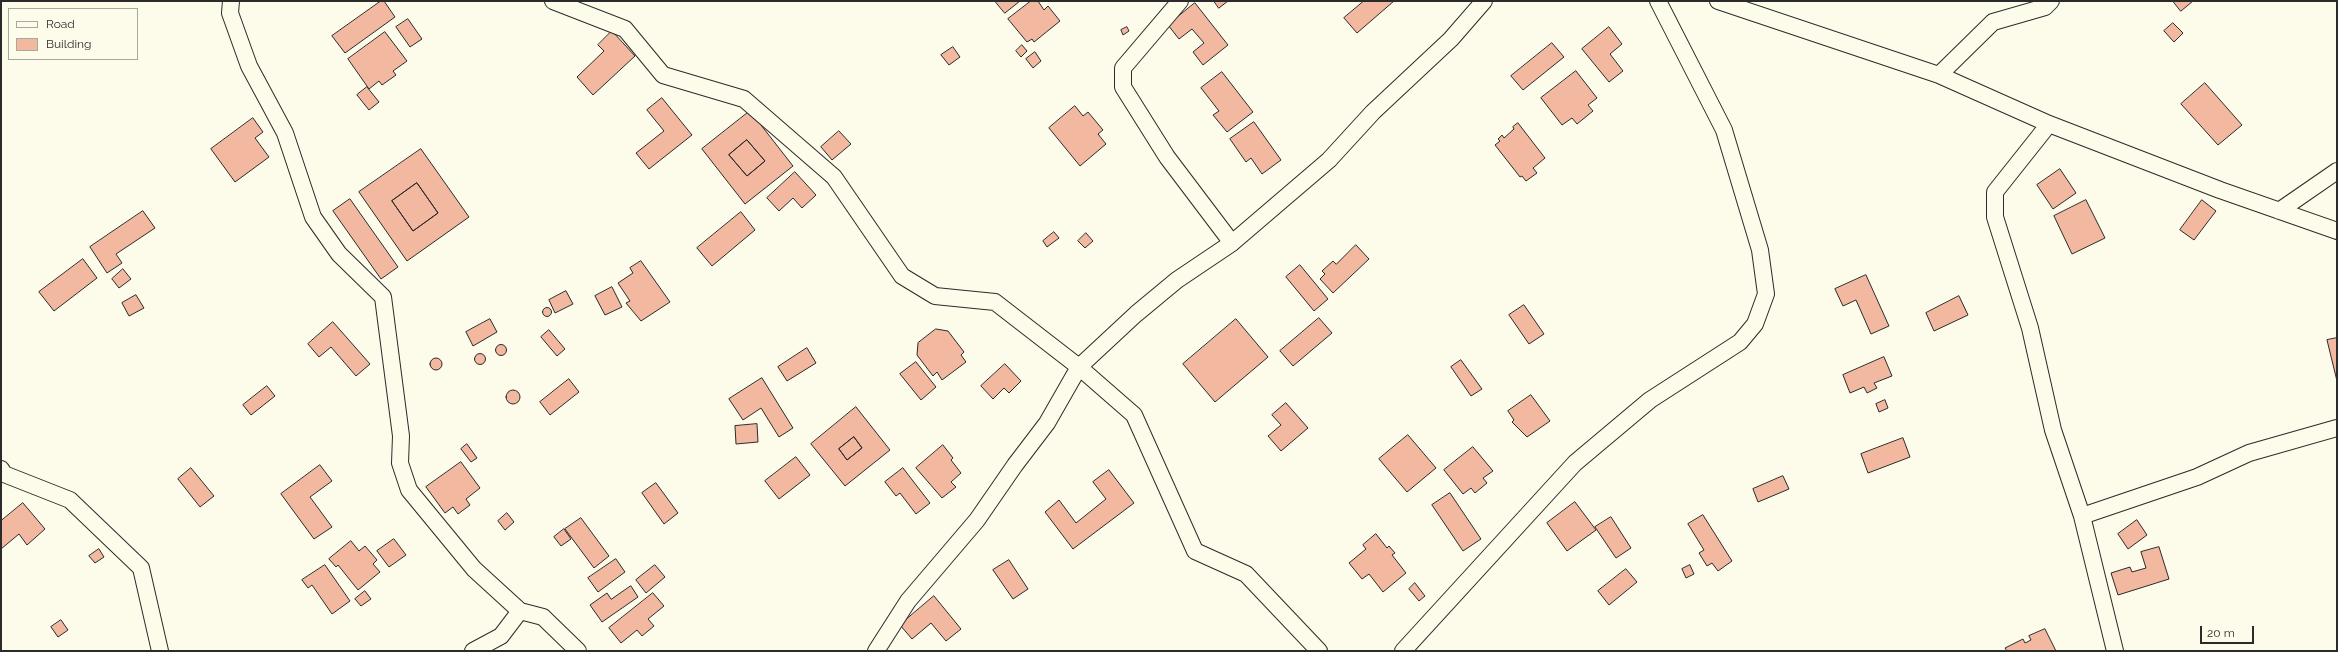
<!DOCTYPE html>
<html>
<head>
<meta charset="utf-8">
<style>
	body { margin:0 }
	#map { position:relative; width:2338px; height:652px; overflow:hidden; background:#fdfbea; font-family:Raleway,sans-serif }
	canvas { display:block }
	.frame { position:absolute; inset:0; border:2px solid #2b2b2b; pointer-events:none }
	.legend { position:absolute; left:8px; top:8px; width:130px; height:52px; box-sizing:border-box; background:#fdfbea; border:1px solid #a9a89e; margin:0; padding:5px 7px; list-style:none; font-size:12px; color:#2b2b2b }
	.legend li { display:flex; align-items:center; gap:8px; height:20px }
	.legend b { width:20px; border:1px solid #a9a89e }
	.scale { position:absolute; left:2200px; top:626px; width:54px; height:18px; box-sizing:border-box; border:2px solid #2b2b2b; border-top:0; padding-left:5px; font-size:12px; line-height:14px; white-space:nowrap; color:#2b2b2b; -webkit-text-stroke:3px #fdfbea; paint-order:stroke }
</style>
</head>
<body>
<div id="map">
<canvas width="2338" height="652"></canvas>
<div class="frame"></div>
<ul class="legend">
<li><b style="height:5px;background:#fdfbea"></b>Road</li>
<li><b style="height:11px;background:#f2b8a0"></b>Building</li>
</ul>
<div class="scale">20 m</div>
</div>
<script>
const ctx = document.querySelector('canvas').getContext('2d');
ctx.lineJoin = 'round';
function fillPath(path, color) { ctx.fillStyle = color; ctx.fill(path, 'evenodd'); }
function trace(path, color, width, dash) { ctx.strokeStyle = color; ctx.lineWidth = width; ctx.lineCap = dash ? 'butt' : 'round'; ctx.setLineDash(dash || []); ctx.stroke(path); }
const building = new Path2D(`
	M 381,1 L 384,1 L 395,17 L 345,53 L 332,36 Z
	M 995,1 L 1020,1 L 1005,13 Z
	M 1031,1 L 1038,1 L 1044,10 L 1048,6 L 1060,21 L 1034,42 L 1032,39 L 1027,42 L 1008,19 Z
	M 1214,1 L 1228,1 L 1219,8 Z
	M 1364,1 L 1394,1 L 1357,33 L 1344,18 Z
	M 2173,1 L 2193,1 L 2181,11 Z
	M 1195,3 L 1228,45 L 1203,65 L 1193,52 L 1204,43 L 1192,29 L 1179,39 L 1168,25 Z
	M 408,19 L 422,39 L 410,47 L 396,27 Z
	M 2173,23 L 2183,33 L 2174,42 L 2164,31 Z
	M 1127,27 L 1129,31 L 1123,35 L 1121,30 Z
	M 1609,27 L 1622,44 L 1610,54 L 1623,71 L 1609,82 L 1582,49 Z
	M 612,31 L 635,56 L 593,95 L 577,77 L 604,51 L 598,45 Z
	M 385,32 L 407,61 L 393,71 L 396,75 L 382,85 L 379,81 L 369,89 L 348,59 Z
	M 1552,43 L 1564,57 L 1523,90 L 1511,76 Z
	M 1022,45 L 1027,51 L 1021,57 L 1016,51 Z
	M 953,47 L 960,57 L 949,65 L 941,55 Z
	M 1035,52 L 1041,61 L 1033,68 L 1026,59 Z
	M 1576,71 L 1597,98 L 1588,105 L 1593,111 L 1577,124 L 1572,118 L 1562,125 L 1541,98 Z
	M 1222,72 L 1253,112 L 1227,132 L 1213,115 L 1219,111 L 1201,88 Z
	M 2205,83 L 2242,125 L 2218,145 L 2181,104 Z
	M 367,87 L 379,102 L 369,110 L 357,95 Z
	M 662,98 L 692,135 L 649,169 L 636,153 L 664,131 L 647,110 Z
	M 1075,106 L 1083,116 L 1088,112 L 1103,130 L 1098,134 L 1106,144 L 1080,166 L 1049,128 Z
	M 750,111 L 793,166 L 745,204 L 702,149 ZM 747,140 L 765,161 L 747,176 L 729,155 Z
	M 253,118 L 263,132 L 255,138 L 269,157 L 235,182 L 211,149 Z
	M 1254,122 L 1281,160 L 1262,174 L 1251,158 L 1246,162 L 1230,139 Z
	M 1518,123 L 1545,158 L 1533,168 L 1537,173 L 1526,181 L 1522,176 L 1520,177 L 1495,145 L 1500,141 L 1498,139 L 1502,135 L 1504,138 L 1514,129 L 1513,127 Z
	M 839,131 L 851,144 L 832,160 L 821,147 Z
	M 747,140 L 765,161 L 747,176 L 729,155 Z
	M 421,149 L 469,217 L 407,261 L 359,192 ZM 417,183 L 438,213 L 413,231 L 392,201 Z
	M 2060,169 L 2076,193 L 2053,209 L 2037,185 Z
	M 795,172 L 816,195 L 802,208 L 793,198 L 779,211 L 767,198 Z
	M 417,183 L 438,213 L 413,231 L 392,201 Z
	M 350,199 L 398,267 L 381,279 L 333,211 Z
	M 2086,200 L 2105,238 L 2072,254 L 2054,216 Z
	M 2202,200 L 2216,211 L 2194,240 L 2180,230 Z
	M 143,211 L 155,228 L 116,254 L 122,263 L 107,273 L 90,247 Z
	M 741,212 L 755,230 L 712,266 L 697,248 Z
	M 1054,232 L 1059,238 L 1047,247 L 1043,241 Z
	M 1086,233 L 1093,241 L 1085,248 L 1078,241 Z
	M 1356,245 L 1369,259 L 1333,293 L 1320,279 L 1325,274 L 1322,271 L 1333,261 L 1336,264 Z
	M 83,259 L 97,278 L 54,311 L 39,292 Z
	M 641,261 L 670,302 L 641,321 L 626,303 L 630,301 L 618,283 L 633,273 L 630,268 Z
	M 1300,265 L 1328,299 L 1314,311 L 1286,277 Z
	M 123,269 L 131,279 L 119,288 L 112,279 Z
	M 1866,275 L 1889,326 L 1871,334 L 1856,300 L 1843,306 L 1835,289 Z
	M 612,287 L 622,307 L 605,315 L 595,296 Z
	M 566,291 L 573,304 L 555,313 L 549,300 Z
	M 136,295 L 144,308 L 129,316 L 122,303 Z
	M 1959,296 L 1968,315 L 1934,331 L 1926,313 Z
	M 1524,305 L 1544,334 L 1529,344 L 1509,315 Z
	M542.5 312a4.5 4.5 0 1 1 9 0a4.5 4.5 0 1 1-9 0Z
	M 1319,318 L 1332,333 L 1293,366 L 1280,351 Z
	M 490,319 L 497,332 L 473,346 L 466,332 Z
	M 1236,319 L 1268,357 L 1215,402 L 1183,364 Z
	M 333,322 L 370,364 L 356,376 L 331,347 L 319,357 L 308,344 Z
	M 936,329 L 948,331 L 964,352 L 961,355 L 966,362 L 942,380 L 937,372 L 933,376 L 917,355 L 918,343 Z
	M 549,330 L 565,349 L 557,356 L 541,337 Z
	M 2337,338 L 2337,381 L 2327,340 Z
	M495.5 350a5.5 5.5 0 1 1 11 0a5.5 5.5 0 1 1-11 0Z
	M 807,348 L 816,363 L 787,381 L 778,367 Z
	M474.5 359a5.5 5.5 0 1 1 11 0a5.5 5.5 0 1 1-11 0Z
	M 1884,357 L 1892,376 L 1874,383 L 1877,388 L 1867,393 L 1864,387 L 1850,393 L 1843,375 Z
	M430 364a6 6 0 1 1 12 0a6 6 0 1 1-12 0Z
	M 1461,360 L 1482,389 L 1471,396 L 1451,367 Z
	M 916,362 L 936,387 L 921,400 L 900,374 Z
	M 1005,364 L 1021,381 L 1009,393 L 1004,388 L 993,399 L 981,386 Z
	M 762,378 L 793,428 L 779,437 L 761,408 L 743,420 L 729,399 Z
	M 569,379 L 579,392 L 550,415 L 540,402 Z
	M 267,386 L 275,396 L 251,415 L 243,405 Z
	M506 397a7 7 0 1 1 14 0a7 7 0 1 1-14 0Z
	M 1531,395 L 1550,421 L 1527,437 L 1512,422 L 1514,420 L 1508,411 Z
	M 1885,400 L 1888,408 L 1879,412 L 1876,404 Z
	M 1286,403 L 1308,428 L 1281,451 L 1268,436 L 1281,425 L 1272,415 Z
	M 856,407 L 890,450 L 845,486 L 811,444 ZM 854,437 L 862,448 L 847,460 L 839,449 Z
	M 757,424 L 758,442 L 736,444 L 735,426 Z
	M 1408,435 L 1436,468 L 1407,492 L 1379,459 Z
	M 854,437 L 862,448 L 847,460 L 839,449 Z
	M 1903,438 L 1910,457 L 1868,473 L 1861,454 Z
	M 467,444 L 477,458 L 471,462 L 461,449 Z
	M 943,445 L 953,458 L 951,460 L 961,473 L 951,482 L 956,487 L 942,498 L 916,468 Z
	M 1473,447 L 1493,471 L 1483,478 L 1487,483 L 1475,493 L 1471,488 L 1463,494 L 1444,470 Z
	M 796,457 L 810,475 L 779,499 L 765,481 Z
	M 461,462 L 480,488 L 466,499 L 470,505 L 458,514 L 453,507 L 445,513 L 426,487 Z
	M 320,465 L 332,481 L 310,497 L 332,527 L 314,539 L 281,494 Z
	M 191,468 L 214,496 L 200,507 L 178,479 Z
	M 903,468 L 930,503 L 916,514 L 900,493 L 896,496 L 885,482 Z
	M 1109,470 L 1134,503 L 1073,549 L 1045,512 L 1059,500 L 1076,523 L 1106,499 L 1093,482 Z
	M 1783,476 L 1789,489 L 1758,502 L 1753,489 Z
	M 656,483 L 678,513 L 664,524 L 642,493 Z
	M 1450,493 L 1481,539 L 1463,551 L 1432,505 Z
	M 1575,502 L 1596,530 L 1567,551 L 1547,523 Z
	M 23,503 L 45,529 L 27,545 L 19,534 L 1,549 L 1,521 Z
	M 507,513 L 514,522 L 505,530 L 498,521 Z
	M 1703,515 L 1732,561 L 1718,571 L 1712,563 L 1707,566 L 1699,553 L 1704,550 L 1688,524 Z
	M 1611,517 L 1631,548 L 1616,558 L 1595,527 Z
	M 581,518 L 609,556 L 594,568 L 565,529 Z
	M 2137,520 L 2147,535 L 2128,549 L 2118,534 Z
	M 564,529 L 571,539 L 561,546 L 554,537 Z
	M 1376,534 L 1387,548 L 1389,546 L 1395,553 L 1392,555 L 1406,573 L 1383,592 L 1369,574 L 1362,579 L 1349,563 L 1366,549 L 1363,545 Z
	M 394,539 L 406,555 L 389,567 L 377,551 Z
	M 351,541 L 359,551 L 365,546 L 377,560 L 373,564 L 380,572 L 358,590 L 338,565 L 336,567 L 329,559 Z
	M 2159,547 L 2169,579 L 2118,595 L 2111,573 L 2130,567 L 2132,572 L 2146,568 L 2141,552 Z
	M 99,549 L 104,557 L 95,563 L 89,556 Z
	M 616,559 L 625,572 L 598,592 L 588,578 Z
	M 1009,560 L 1028,589 L 1013,599 L 993,570 Z
	M 325,565 L 350,601 L 332,614 L 312,585 L 308,588 L 302,580 Z
	M 655,565 L 665,577 L 646,593 L 636,580 Z
	M 1690,565 L 1694,574 L 1686,578 L 1682,569 Z
	M 1626,569 L 1637,582 L 1609,605 L 1598,591 Z
	M 1415,583 L 1425,596 L 1419,601 L 1409,589 Z
	M 631,586 L 638,597 L 602,622 L 590,605 L 607,593 L 611,599 Z
	M 365,591 L 371,599 L 361,606 L 355,599 Z
	M 653,593 L 664,606 L 648,619 L 654,626 L 642,636 L 637,630 L 621,643 L 609,628 Z
	M 934,596 L 961,629 L 946,641 L 931,623 L 912,639 L 900,625 Z
	M 61,620 L 68,630 L 58,637 L 51,627 Z
	M 2045,629 L 2056,651 L 2007,651 L 2005,648 L 2023,639 L 2025,643 L 2031,640 L 2029,636 Z`);
const minor = new Path2D(`
	M 231,1 L 230,13 L 249,66 L 285,133 L 313,217 L 339,254 L 383,297 L 401,436 L 400,463 L 409,490 L 474,569 L 520,611 L 543,617 L 578,651
	M 553,1 L 625,29 L 663,75 L 744,99 L 834,177 L 902,276 L 935,296 L 995,302 L 1079,367 L 1134,415 L 1195,551 L 1246,574 L 1319,651
	M 1180,1 L 1123,68 L 1123,87 L 1167,157 L 1232,243
	M 1718,1 L 1939,75 L 2049,124 L 2220,190 L 2337,231
	M 1939,75 L 1993,22 L 2045,7 L 2051,1
	M 2049,124 L 1995,192 L 1995,217 L 2030,328 L 2053,430 L 2082,516 L 2115,651
	M 2279,211 L 2337,171
	M 1,469 L 4,474 L 70,500 L 141,568 L 160,651
	M 2082,516 L 2197,477 L 2249,453 L 2337,428
	M 473,651 L 501,636 L 520,611
	M 876,651 L 908,601 L 977,520 L 1015,465 L 1047,423 L 1079,367 L 1136,314 L 1177,280 L 1232,243 L 1329,160 L 1373,112 L 1451,39 L 1484,1
	M 1403,651 L 1575,463 L 1650,400 L 1740,342 L 1755,324 L 1766,294 L 1760,250 L 1724,130 L 1658,1`);
fillPath(building, '#f2b8a0');
trace(building, '#2b2b2b', 1);
trace(minor, '#2b2b2b', 18);
trace(minor, '#fdfbea', 16);
</script>
</body>
</html>
